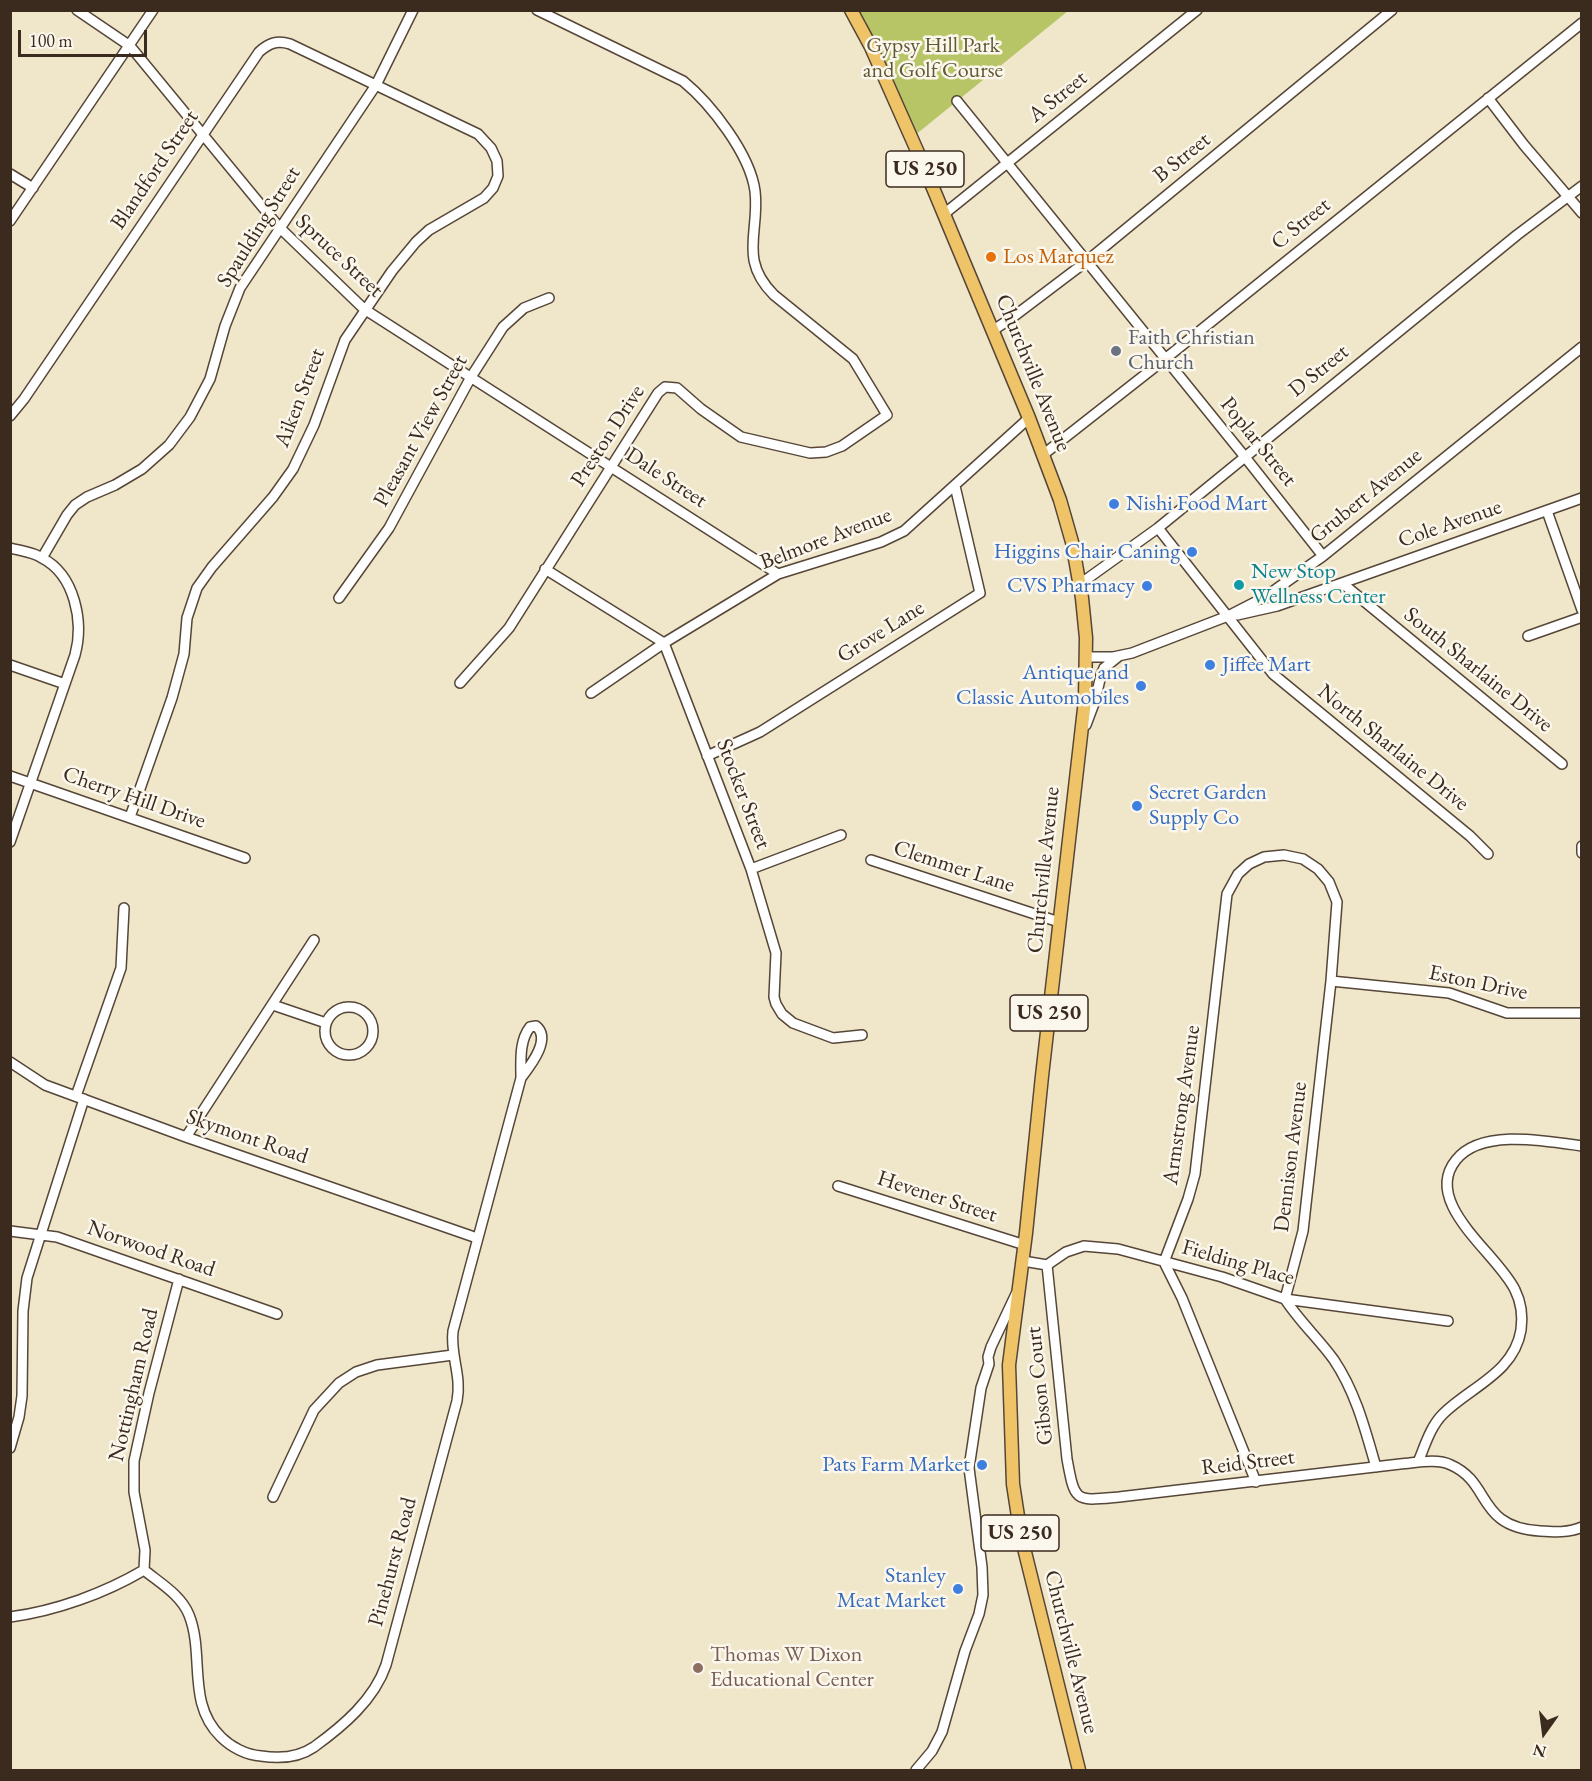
<!DOCTYPE html>
<html>
<head>
<meta charset="utf-8">
<style>
	body { margin:0 }
	#map { position:relative; width:1592px; height:1781px; overflow:hidden; background:#f0e6ca; font-family:"EB Garamond",serif }
	canvas { display:block }
	.frame { position:absolute; inset:0; border:12px solid #3b2a1e; pointer-events:none }
	.north { position:absolute; left:1514px; top:1703px; width:60px; height:60px; -webkit-text-stroke:4px #fbf7ec; paint-order:stroke; rotate:194deg; font-size:16px; font-weight:700; line-height:24px; text-align:center; color:#3b2a1e }
	.north::after { content:''; display:block; margin:auto; width:21px; height:27px; background:#3b2a1e; clip-path:polygon(50% 0,100% 100%,50% 72%,0 100%) }
	.scale { position:absolute; left:18px; top:30px; width:129px; height:27px; box-sizing:border-box; border:3px solid #3b2a1e; border-top:0; padding-left:8px; font-size:18px; line-height:21px; white-space:nowrap; color:#3b2a1e; -webkit-text-stroke:4px #fbf7ec; paint-order:stroke }
</style>
</head>
<body>
<div id="map">
<canvas width="1592" height="1781"></canvas>
<div class="frame"></div>
<div class="north">N</div>
<div class="scale">100 m</div>
</div>
<script>
const ctx = document.querySelector('canvas').getContext('2d');
ctx.lineJoin = 'round';
function fillPath(path, color) { ctx.fillStyle = color; ctx.fill(path, 'evenodd'); }
function trace(path, color, width, dash) { ctx.strokeStyle = color; ctx.lineWidth = width; ctx.lineCap = dash ? 'butt' : 'round'; ctx.setLineDash(dash || []); ctx.stroke(path); }
function drawText(font, color, halo, rows, align = 'center') {
  ctx.font = font + ' "EB Garamond",serif'; ctx.lineWidth = 5; ctx.setLineDash([]); ctx.textBaseline = 'middle'; ctx.strokeStyle = halo; ctx.fillStyle = color; for (const [text, x, y, turn = 0] of rows) {
    ctx.save(); ctx.translate(x, y); ctx.rotate((+turn || 0) * Math.PI / 180); ctx.textAlign = isNaN(turn) ? turn : align; if (halo) ctx.strokeText(text, 0, 0); ctx.fillText(text, 0, 0); ctx.restore();
  }
}
const green = new Path2D(`
	M 854,11 L 1068,11 L 914,136 Z`);
const minor = new Path2D(`
	M 77,10 L 130,46 L 279,227 L 364,309 L 778,574
	M 1488,98 L 1524,145 L 1582,213
	M 957,101 L 1245,457 L 1323,556
	M 10,174 L 33,188
	M 944,214 L 1197,10
	M 10,221 L 153,10
	M 992,331 L 1013,317 L 1087,261 L 1392,10
	M 10,416 L 24,399 L 259,52 C 269,43 277,40 290,44 L 478,134 L 491,148 L 497,161 L 498,176 L 493,188 L 484,198 L 429,230 L 416,242 L 392,271 L 345,340 L 314,425 L 293,469 L 273,497 L 212,567 L 197,588 L 187,618 L 184,654 L 172,698 L 130,817
	M 1044,454 L 1165,359 L 1582,23
	M 1547,511 L 1582,610
	M 1158,528 L 1273,674 L 1470,836 L 1488,854
	M 10,548 C 21,551 33,552 42,558 C 75,575 84,622 75,655 L 10,842
	M 42,558 L 67,515 L 75,505 L 87,497 L 115,485 L 142,469 L 169,445 L 190,417 L 210,379 L 225,326 L 240,288 L 376,85 L 413,10
	M 545,569 L 664,643 L 751,869 L 776,953 L 774,997 L 776,1004 L 782,1014 L 793,1023 L 833,1038 L 862,1035
	M 1342,583 L 1562,764
	M 1080,584 L 1158,528 L 1517,235 L 1582,186
	M 339,598 L 389,528 L 471,377 L 503,327 L 524,308 L 549,298
	M 1237,615 L 1277,606 L 1582,498
	M 1528,636 L 1582,617
	M 1086,657 L 1113,657 L 1132,653 L 1228,616 L 1265,597 L 1323,556 L 1582,347
	M 10,665 L 65,684
	M 460,683 L 509,628 L 658,393 L 665,387 L 677,388 L 701,409 L 741,437 L 810,453 L 826,452 L 842,446 L 887,415 L 853,359 L 774,295 C 738,259 760,232 755,191 C 750,154 711,104 683,81 L 537,10
	M 591,693 L 664,643 L 778,574 L 881,542 L 904,531 L 1029,418
	M 1086,725 L 1095,701 L 1101,675 L 1104,668 L 1119,656
	M 707,756 L 760,732 L 980,593 L 955,486
	M 10,776 L 245,858
	M 1582,846 L 1582,853
	M 871,860 L 1059,922
	M 751,869 L 841,835
	M 1331,981 L 1449,993 L 1507,1013 L 1582,1013
	M 273,1005 L 326,1023
	M325 1031a24 24 0 1 1 48 0a24 24 0 1 1-48 0Z
	M 10,1062 L 45,1085 L 186,1137 L 477,1238
	M 76,1096 L 121,968 L 124,908
	M 186,1137 L 314,940
	M 838,1186 L 1025,1245
	M 10,1231 L 57,1237 L 277,1314
	M 1023,1261 L 1047,1265 L 1066,1252 L 1084,1246 L 1118,1249 L 1222,1277 L 1285,1299 L 1448,1321
	M 1047,1265 L 1067,1459 C 1075,1503 1075,1501 1119,1497 L 1400,1464 C 1416,1463 1436,1458 1451,1465 C 1492,1483 1476,1527 1540,1531 C 1554,1532 1569,1533 1582,1527
	M 10,1448 L 19,1417 L 22,1396 L 23,1311 L 27,1278 L 84,1099
	M 1418,1462 C 1425,1446 1430,1427 1443,1414 C 1470,1387 1514,1373 1521,1330 C 1523,1316 1521,1302 1515,1290 C 1498,1254 1421,1203 1456,1160 C 1481,1128 1547,1141 1582,1146
	M 1256,1482 L 1182,1298 L 1164,1262 L 1188,1199 L 1195,1174 L 1227,894 L 1238,874 L 1249,864 L 1264,857 L 1284,855 L 1303,859 L 1318,869 L 1329,882 L 1337,902 L 1331,981 L 1303,1231 L 1285,1299 C 1299,1321 1319,1339 1334,1360 C 1356,1393 1365,1429 1376,1467
	M 273,1497 L 314,1410 L 339,1383 L 356,1372 L 377,1365 L 453,1355
	M 144,1570 C 160,1583 181,1595 189,1615 C 205,1655 186,1703 221,1737 C 231,1747 246,1755 261,1756 C 280,1759 298,1758 314,1747 C 343,1726 374,1700 386,1665 L 457,1401 C 462,1376 450,1355 453,1331 L 521,1078 C 521,1061 519,1041 530,1027 L 536,1026 C 552,1039 530,1066 521,1078
	M 144,1570 L 145,1550 L 134,1492 L 134,1461 L 149,1393 L 179,1279
	M 10,1617 C 56,1611 105,1593 144,1570
	M 916,1770 L 932,1751 L 942,1732 L 965,1651 L 979,1614 L 983,1595 L 982,1567 L 969,1468 L 981,1388 L 989,1364 L 988,1357 L 991,1347 L 1016,1294`);
const major = new Path2D(`
	M 851,10 L 871,47 L 923,164 L 1029,418 L 1060,500 L 1072,542 L 1082,598 L 1086,638 L 1085,700 L 1042,1076 L 1026,1233 L 1009,1365 L 1013,1484 L 1021,1536 L 1079,1770`);
const markers = [
	[991,257,6,"#e8710a"],
	[1116,351,6,"#6b7280"],
	[1114,504,6,"#3f7fe0"],
	[1192,552,6,"#3f7fe0"],
	[1239,585,6,"#0f9aa8"],
	[1147,586,6,"#3f7fe0"],
	[1210,665,6,"#3f7fe0"],
	[1141,686,6,"#3f7fe0"],
	[1137,806,6,"#3f7fe0"],
	[982,1465,6,"#3f7fe0"],
	[958,1589,6,"#3f7fe0"],
	[698,1668,6,"#8d6e63"]
];
const shields = [
	[925,169,78],
	[1049,1013,78],
	[1020,1533,78]
];
const shieldNames = [
	["US 250",925,169],
	["US 250",1049,1013],
	["US 250",1020,1533]
];
const parkNames = [
	["Gypsy Hill Park",933,46],
	["and Golf Course",933,71]
];
const streetNames = [
	["A Street",1058,97,-39],
	["B Street",1182,158,-39],
	["Blandford Street",155,170,-56],
	["C Street",1301,224,-39],
	["Spaulding Street",259,227,-58],
	["Spruce Street",339,256,43],
	["D Street",1319,371,-39],
	["Churchville Avenue",1033,373,68],
	["Aiken Street",300,398,-69],
	["Pleasant View Street",421,431,-61],
	["Preston Drive",608,436,-57],
	["Poplar Street",1258,442,51],
	["Dale Street",666,478,33],
	["Grubert Avenue",1366,496,-39],
	["Cole Avenue",1450,524,-19],
	["Belmore Avenue",826,539,-21],
	["Grove Lane",881,632,-32],
	["South Sharlaine Drive",1478,670,39],
	["North Sharlaine Drive",1393,748,39],
	["Stocker Street",743,794,69],
	["Cherry Hill Drive",134,798,19],
	["Clemmer Lane",954,867,18],
	["Churchville Avenue",1044,870,-84],
	["Eston Drive",1478,983,12],
	["Armstrong Avenue",1182,1105,-82],
	["Skymont Road",247,1137,19],
	["Dennison Avenue",1291,1157,-83],
	["Hevener Street",937,1197,18],
	["Norwood Road",151,1249,19],
	["Fielding Place",1238,1263,16],
	["Nottingham Road",134,1385,-77],
	["Gibson Court",1040,1386,-96],
	["Reid Street",1248,1463,-7],
	["Pinehurst Road",393,1562,-75],
	["Churchville Avenue",1071,1652,76]
];
const foodNames = [
	["Los Marquez",1003,257]
];
const worshipNames = [
	["Faith Christian",1128,338],
	["Church",1128,363]
];
const shopNames = [
	["Nishi Food Mart",1126,504,"left"],
	["Higgins Chair Caning",1180,552],
	["CVS Pharmacy",1135,586],
	["Jiffee Mart",1222,665,"left"],
	["Antique and",1129,673],
	["Classic Automobiles",1129,698],
	["Secret Garden",1149,793,"left"],
	["Supply Co",1149,818,"left"],
	["Pats Farm Market",970,1465],
	["Stanley",946,1576],
	["Meat Market",946,1601]
];
const cultureNames = [
	["New Stop",1251,572],
	["Wellness Center",1251,597]
];
const educationNames = [
	["Thomas W Dixon",710,1655],
	["Educational Center",710,1680]
];
fillPath(green, '#b8c567');
trace(minor, '#564638', 12);
trace(major, '#564638', 15);
trace(minor, '#fff', 9);
trace(major, '#efc469', 12);
for (const [x, y, r, color] of markers) { const dot = new Path2D(); dot.arc(x, y, r, 0, 2 * Math.PI); ctx.fillStyle = color; ctx.fill(dot); trace(dot, '#fbf7ec', 2); }
for (const [x, y, w] of shields) { const box = new Path2D(); box.roundRect(x - w / 2, y - 18, w, 36, 4.5); ctx.fillStyle = '#fbf7ec'; ctx.fill(box); trace(box, '#3b2a1e', 1.5); }
drawText('bold 21px', '#3b2a1e', null, shieldNames);
drawText('22px', '#605834', '#fbf7ec', parkNames);
drawText('22px', '#3b2a1e', '#fbf7ec', streetNames);
drawText('22px', '#c56008', '#fbf7ec', foodNames, 'left');
drawText('22px', '#5b616d', '#fbf7ec', worshipNames, 'left');
drawText('22px', '#366cbe', '#fbf7ec', shopNames, 'right');
drawText('22px', '#0d838f', '#fbf7ec', cultureNames, 'left');
drawText('22px', '#785e54', '#fbf7ec', educationNames, 'left');
</script>
</body>
</html>
